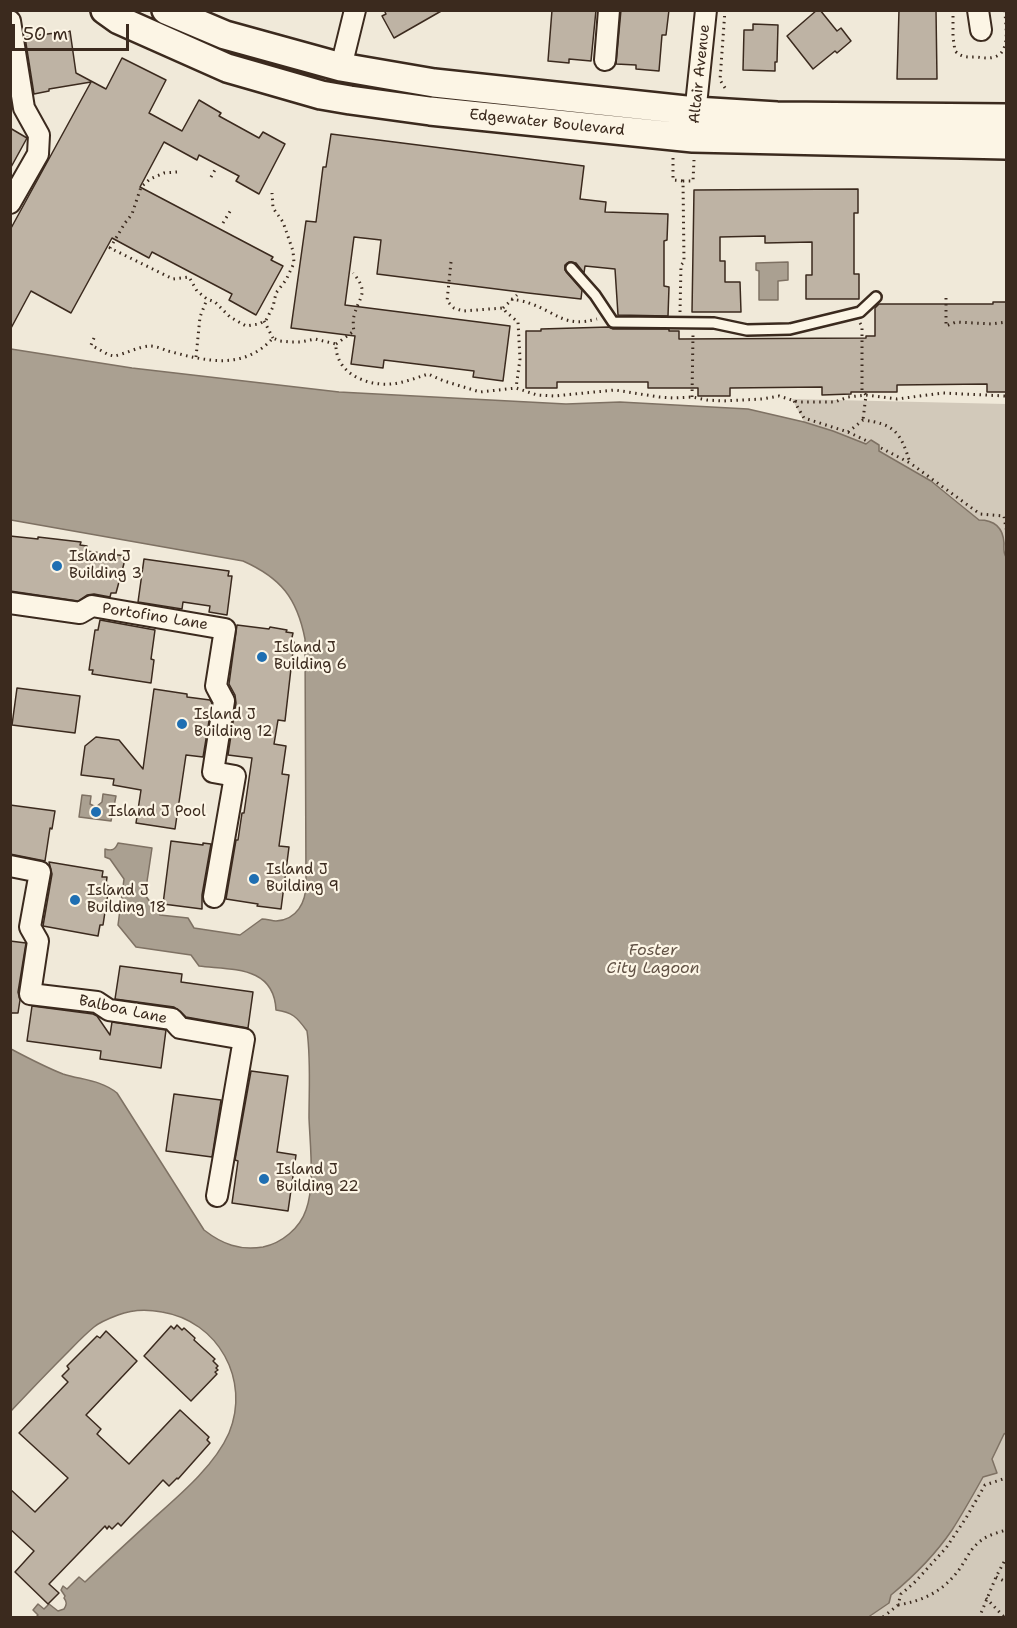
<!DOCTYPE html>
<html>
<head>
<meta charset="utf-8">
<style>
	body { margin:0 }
	#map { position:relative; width:1017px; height:1628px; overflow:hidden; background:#f0e9d9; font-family:"Shantell Sans",sans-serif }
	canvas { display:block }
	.frame { position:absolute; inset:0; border:12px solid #3b2a1e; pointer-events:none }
	.scale { position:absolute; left:12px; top:24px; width:117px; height:27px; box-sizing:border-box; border:3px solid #3b2a1e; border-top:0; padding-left:8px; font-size:18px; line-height:21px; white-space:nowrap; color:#3b2a1e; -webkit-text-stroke:4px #fcf5e5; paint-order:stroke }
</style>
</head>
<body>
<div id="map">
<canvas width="1017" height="1628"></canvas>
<div class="frame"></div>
<div class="scale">50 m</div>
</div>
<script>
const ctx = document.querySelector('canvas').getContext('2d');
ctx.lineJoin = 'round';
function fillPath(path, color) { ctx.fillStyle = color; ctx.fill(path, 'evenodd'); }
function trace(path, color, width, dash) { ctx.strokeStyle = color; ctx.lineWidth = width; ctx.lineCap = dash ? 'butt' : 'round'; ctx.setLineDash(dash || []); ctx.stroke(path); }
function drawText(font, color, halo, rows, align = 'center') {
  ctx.font = font + ' "Shantell Sans",sans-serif'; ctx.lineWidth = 4.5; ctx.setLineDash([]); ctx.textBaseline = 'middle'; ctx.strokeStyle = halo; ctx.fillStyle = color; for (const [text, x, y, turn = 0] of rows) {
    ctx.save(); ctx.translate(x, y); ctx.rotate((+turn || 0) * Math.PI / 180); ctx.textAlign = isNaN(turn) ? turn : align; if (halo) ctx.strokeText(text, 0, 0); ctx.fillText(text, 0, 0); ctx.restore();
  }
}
const green = new Path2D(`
	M 792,399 L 1006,404 L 1006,557 C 1003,552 1005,549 1004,543 C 1002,527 994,520 979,520 C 964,507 949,493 932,482 C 893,455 849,436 804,422 Z
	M 1006,1433 L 1006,1617 L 874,1618 L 872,1615 L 889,1603 L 891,1595 L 907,1582 L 953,1529 L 983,1477 L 1004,1434 Z`);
const water = new Path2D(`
	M 788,262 L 788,280 L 778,281 L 778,300 L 759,300 L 759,271 L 756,270 L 756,263 Z
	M 11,349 L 132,368 L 339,392 L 566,404 L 620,402 L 748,409 L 804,422 L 833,431 L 866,444 L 871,440 L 879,445 L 879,451 L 931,481 L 979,520 C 994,520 1003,527 1004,543 C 1004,549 1003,552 1006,557 L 1006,1433 L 1004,1434 L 992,1459 L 997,1473 L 983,1477 C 973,1495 963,1513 952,1530 C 935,1555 914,1576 891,1595 L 889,1603 L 867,1618 L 36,1617 L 38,1615 L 33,1610 L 38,1604 L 44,1609 L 49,1604 L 58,1611 L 64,1609 C 67,1604 67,1602 64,1598 L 65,1596 L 61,1590 L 63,1586 L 67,1589 L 79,1577 L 85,1582 C 108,1560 131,1539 155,1517 C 181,1494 215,1465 229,1433 C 251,1380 218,1321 162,1312 C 147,1309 133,1309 118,1315 C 110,1318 100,1322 94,1327 C 83,1336 74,1346 64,1356 C 46,1374 28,1393 11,1411 L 11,1049 C 28,1058 45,1067 63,1074 C 82,1080 101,1080 117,1093 L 204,1230 C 222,1244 240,1251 263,1247 C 282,1243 300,1228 306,1210 C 315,1186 310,1144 309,1118 C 309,1089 311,1059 307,1031 C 297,1017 292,1012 276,1010 C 274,966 233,970 199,966 L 191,955 L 136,947 L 118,925 L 124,879 L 110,859 L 105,857 L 105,849 C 112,851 115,850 118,843 L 152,848 L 145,895 L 160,915 L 188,918 L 194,928 L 240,935 L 262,919 C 267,919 272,921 276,921 C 297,920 306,902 306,884 L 305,639 C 297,598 281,578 243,561 L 11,520 Z
	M 103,794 L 116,796 L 111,821 L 79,817 L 82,795 L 91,796 L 90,804 L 96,807 L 102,802 Z`);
const building = new Path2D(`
	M 384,10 L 443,10 L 394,38 L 382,16 L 386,14 Z
	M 552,10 L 596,10 L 591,61 L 569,59 L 569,63 L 548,61 Z
	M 621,10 L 669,10 L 666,35 L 662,35 L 659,71 L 636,69 L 636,65 L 616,64 Z
	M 817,10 L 820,10 L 837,31 L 841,28 L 851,41 L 837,53 L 835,51 L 813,69 L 787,36 Z
	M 899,10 L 936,10 L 937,79 L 897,79 Z
	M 753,24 L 778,25 L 777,62 L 775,62 L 775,71 L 743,70 L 744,30 L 753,30 Z
	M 70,31 L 76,73 L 106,89 L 122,58 L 166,80 L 149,113 L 182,131 L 199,100 L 221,113 L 219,116 L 259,138 L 263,132 L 285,144 L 259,194 L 236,181 L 239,176 L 199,155 L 197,160 L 164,142 L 140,187 L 273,257 L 271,260 L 283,266 L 256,315 L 229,300 L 232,294 L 152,252 L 149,258 L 112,238 L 71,313 L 31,291 L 10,330 L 10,230 L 91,82 L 49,89 L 49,91 L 34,94 L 25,37 Z
	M 10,128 L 27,138 L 10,169 Z
	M 331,134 L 584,166 L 580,199 L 606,202 L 605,212 L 668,214 L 667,240 L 664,241 L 664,286 L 669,287 L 668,316 L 618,315 L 615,269 L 585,266 L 584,273 L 576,263 L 569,262 L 565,265 L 565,270 L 582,290 L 581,299 L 528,293 L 377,274 L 381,240 L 354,237 L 345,305 L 510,326 L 503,381 L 473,377 L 474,371 L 384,360 L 383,368 L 351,364 L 355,336 L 291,328 L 306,221 L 316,222 L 323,167 L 326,167 Z
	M 858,189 L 858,213 L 854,213 L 854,274 L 859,274 L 859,299 L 806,299 L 806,275 L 812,275 L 812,242 L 765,243 L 765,236 L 720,237 L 720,261 L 725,261 L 725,282 L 740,282 L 741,312 L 692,312 L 694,190 Z
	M 993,302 L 1006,302 L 1006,392 L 987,392 L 987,384 L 897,385 L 897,392 L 851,392 L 851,394 L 822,395 L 822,387 L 730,388 L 730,396 L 698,396 L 698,388 L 648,388 L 648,382 L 557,382 L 557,388 L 526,388 L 526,331 L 541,331 L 541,329 L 609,327 L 613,329 L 669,329 L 669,331 L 679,331 L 679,339 L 866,338 L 866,336 L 875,336 L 875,308 L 879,304 L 993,304 Z
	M 10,536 L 38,539 L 38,537 L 81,542 L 80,545 L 87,546 L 86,551 L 126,556 L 116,593 L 111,593 L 110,597 L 94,594 L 87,595 L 78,601 L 10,591 Z
	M 144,559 L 229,571 L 228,576 L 232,576 L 227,615 L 209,612 L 210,606 L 183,602 L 182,609 L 138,602 Z
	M 100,620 L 155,630 L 151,659 L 154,660 L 151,683 L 92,674 L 93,670 L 89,670 L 95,630 L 98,630 Z
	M 237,625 L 269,629 L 270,627 L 287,630 L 286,632 L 293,633 L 291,642 L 294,642 L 285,721 L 278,720 L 274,744 L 286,746 L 282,774 L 289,775 L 279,846 L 289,847 L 281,909 L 257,906 L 258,904 L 226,899 L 236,840 L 238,840 L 242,813 L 244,813 L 252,758 L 228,755 L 236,703 L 235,695 L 229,684 Z
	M 17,688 L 80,696 L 75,733 L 12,725 Z
	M 154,689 L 187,694 L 187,697 L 210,700 L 212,703 L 203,757 L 186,755 L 175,829 L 136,823 L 141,790 L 113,785 L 114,779 L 81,775 L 85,746 L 96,737 L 119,740 L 143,769 Z
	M 10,805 L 55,811 L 52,829 L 50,828 L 45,861 L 10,854 Z
	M 171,841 L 203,845 L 203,843 L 211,844 L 202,895 L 202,909 L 163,904 Z
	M 49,862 L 103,871 L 102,877 L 107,877 L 106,885 L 109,886 L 103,925 L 100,925 L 98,936 L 43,926 L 52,874 Z
	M 10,941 L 26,943 L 18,992 L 20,1000 L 18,1013 L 10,1013 Z
	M 120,966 L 182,974 L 181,982 L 253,992 L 248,1028 L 186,1017 L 180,1011 L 174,1007 L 115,999 Z
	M 32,1006 L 93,1014 L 97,1016 L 110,1035 L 112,1022 L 166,1030 L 161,1068 L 100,1059 L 101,1051 L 27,1041 Z
	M 251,1071 L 288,1076 L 277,1152 L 296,1155 L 288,1211 L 232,1203 L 238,1161 L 235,1160 Z
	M 174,1094 L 221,1100 L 212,1157 L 166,1151 Z
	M 177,1325 L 182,1330 L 184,1328 L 195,1338 L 194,1340 L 215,1359 L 213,1361 L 218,1366 L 216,1368 L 218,1370 L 215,1372 L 217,1374 L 191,1401 L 144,1356 L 171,1326 L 174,1329 Z
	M 106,1331 L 137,1361 L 86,1415 L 101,1429 L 97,1434 L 129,1464 L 180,1410 L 209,1437 L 207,1440 L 210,1443 L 178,1479 L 177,1478 L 169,1486 L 163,1480 L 121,1526 L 118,1523 L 112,1529 L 109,1526 L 107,1529 L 105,1526 L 49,1584 L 59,1593 L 48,1604 L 15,1572 L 34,1551 L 10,1529 L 10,1489 L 35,1512 L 68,1478 L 19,1433 L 68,1382 L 62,1376 L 69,1369 L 67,1366 L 97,1336 L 100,1338 Z`);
const path = new Path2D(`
	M 725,10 L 720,80 L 727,91
	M 953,10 L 953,37 L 955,51 C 962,58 968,57 977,57 C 984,58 991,59 997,56 C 1011,49 1005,24 1005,10
	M 673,158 L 673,180 L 683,181
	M 177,172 L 164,173 L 150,179 L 141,187 L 132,214 L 125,223 L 110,248 L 173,279 L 189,277 L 197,291 L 207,299 L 215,302 L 230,317 L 246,326 L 259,324 L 266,320 L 273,307 L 276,293 L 286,280 L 294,263 L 293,251 L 283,222 L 273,208 L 272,193
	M 211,177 L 216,168
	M 223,223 L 232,208
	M 451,262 L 447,301 L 454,308 L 463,311 L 503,308 L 506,312 L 518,322 L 520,359 L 516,388
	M 946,298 L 946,326 L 956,322 L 992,324 L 1006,322
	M 511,299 C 517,300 524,301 529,303 C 558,313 564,328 597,319
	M 503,308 L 517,295
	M 680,312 L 681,265 L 684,262 L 683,181 L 693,181 L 694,160
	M 264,321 L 273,338
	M 860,323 L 862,326 L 862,390 L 866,395 L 863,420
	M 94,338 L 91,345 L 109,355 L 114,356 C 125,354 140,346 150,346 C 156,346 163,349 168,351 C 206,361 243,371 273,338 L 280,341 L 291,342 L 301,342 L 315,339 L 336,344 C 335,373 366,386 391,384 C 403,383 416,378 428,374 L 444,381 L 480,392 L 516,388 L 537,395 L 554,396 L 615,390 L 659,397 L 674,398 L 692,397 L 707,400 L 723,401 L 762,399 L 779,396 L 798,402 L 835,402 L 848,397 L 866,395 L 897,399 L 943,393 L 1006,396
	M 336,344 L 354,331 C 353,326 353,321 354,316 C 359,296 370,293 353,273
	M 196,357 L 200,317 L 207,299
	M 692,397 L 693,335
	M 794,401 L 804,418 L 848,432 L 867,441
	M 848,432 L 863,420 C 895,424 901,433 910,463
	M 881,448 L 910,463 L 980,514 L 1004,516 L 1006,529
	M 996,1577 L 1006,1582
	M 986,1598 L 1005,1618
	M 898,1605 C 923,1601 943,1591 958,1571 C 965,1562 969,1551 977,1544 C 985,1536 996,1533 1006,1530
	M 883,1617 L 898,1605 L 901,1594 L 914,1583 L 946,1548 L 966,1518 L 985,1485 L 1006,1478
	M 979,1618 L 996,1577 L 1006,1558`);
const lane = new Path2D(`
	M 571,268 L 595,295 L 613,322 L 714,323 L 747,330 L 790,329 L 860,312 L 876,297`);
const street = new Path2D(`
	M 978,10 L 981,30
	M 10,21 L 24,108 L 39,135 L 38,154 L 10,203
	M 605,60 L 609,10
	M 341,67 L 355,10
	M 694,124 L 706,10
	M 10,603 L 80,613 L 92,606 L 225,629 L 216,686 L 224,701 L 213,772 L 235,776 L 214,897
	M 10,866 L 40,872 L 30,927 L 38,941 L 30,994 L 97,1002 L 109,1010 L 172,1019 L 180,1028 L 244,1039 L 217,1196`);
const secondary = new Path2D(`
	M 105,10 L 119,20 L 227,68 L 321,95 L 350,100 L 430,111 L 693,138 L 1006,145
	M 166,10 L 225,35 L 341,67 L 434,83 L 695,111 L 777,116 L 1006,118`);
const markers = [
	[57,566,6,"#1f6fb2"],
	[262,657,6,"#1f6fb2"],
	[182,724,6,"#1f6fb2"],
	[96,812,6,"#1f6fb2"],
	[254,879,6,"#1f6fb2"],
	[75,900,6,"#1f6fb2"],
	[264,1179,6,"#1f6fb2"]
];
const streetNames = [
	["Altair Avenue",700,74,-84],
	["Edgewater Boulevard",547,123,6],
	["Portofino Lane",155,617,9],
	["Balboa Lane",123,1010,12]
];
const poiNames = [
	["Island J",69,557],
	["Building 3",69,574],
	["Island J",274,648],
	["Building 6",274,665],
	["Island J",194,715],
	["Building 12",194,732],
	["Island J Pool",108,812],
	["Island J",266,870],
	["Building 9",266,887],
	["Island J",87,891],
	["Building 18",87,908],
	["Island J",276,1170],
	["Building 22",276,1187]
];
const waterNames = [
	["Foster",653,951],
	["City Lagoon",653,969]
];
fillPath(green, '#d2c9ba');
fillPath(water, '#aaa091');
trace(water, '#7e7163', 1.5);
fillPath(building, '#beb3a4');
trace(building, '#3b2a1e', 1.5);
trace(lane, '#3b2a1e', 14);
trace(street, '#3b2a1e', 24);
trace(secondary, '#3b2a1e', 32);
trace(path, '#3b2a1e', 3, [1.5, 4.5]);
trace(lane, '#fcf5e5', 9);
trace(street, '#fcf5e5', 20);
trace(secondary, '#fcf5e5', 27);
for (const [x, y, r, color] of markers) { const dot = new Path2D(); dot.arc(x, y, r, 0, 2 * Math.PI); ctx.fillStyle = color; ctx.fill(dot); trace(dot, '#fcf5e5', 2); }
drawText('15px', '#3b2a1e', '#fcf5e5', streetNames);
drawText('15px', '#3b2a1e', '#fcf5e5', poiNames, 'left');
drawText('italic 16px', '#625346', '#fcf5e5', waterNames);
</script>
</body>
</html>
